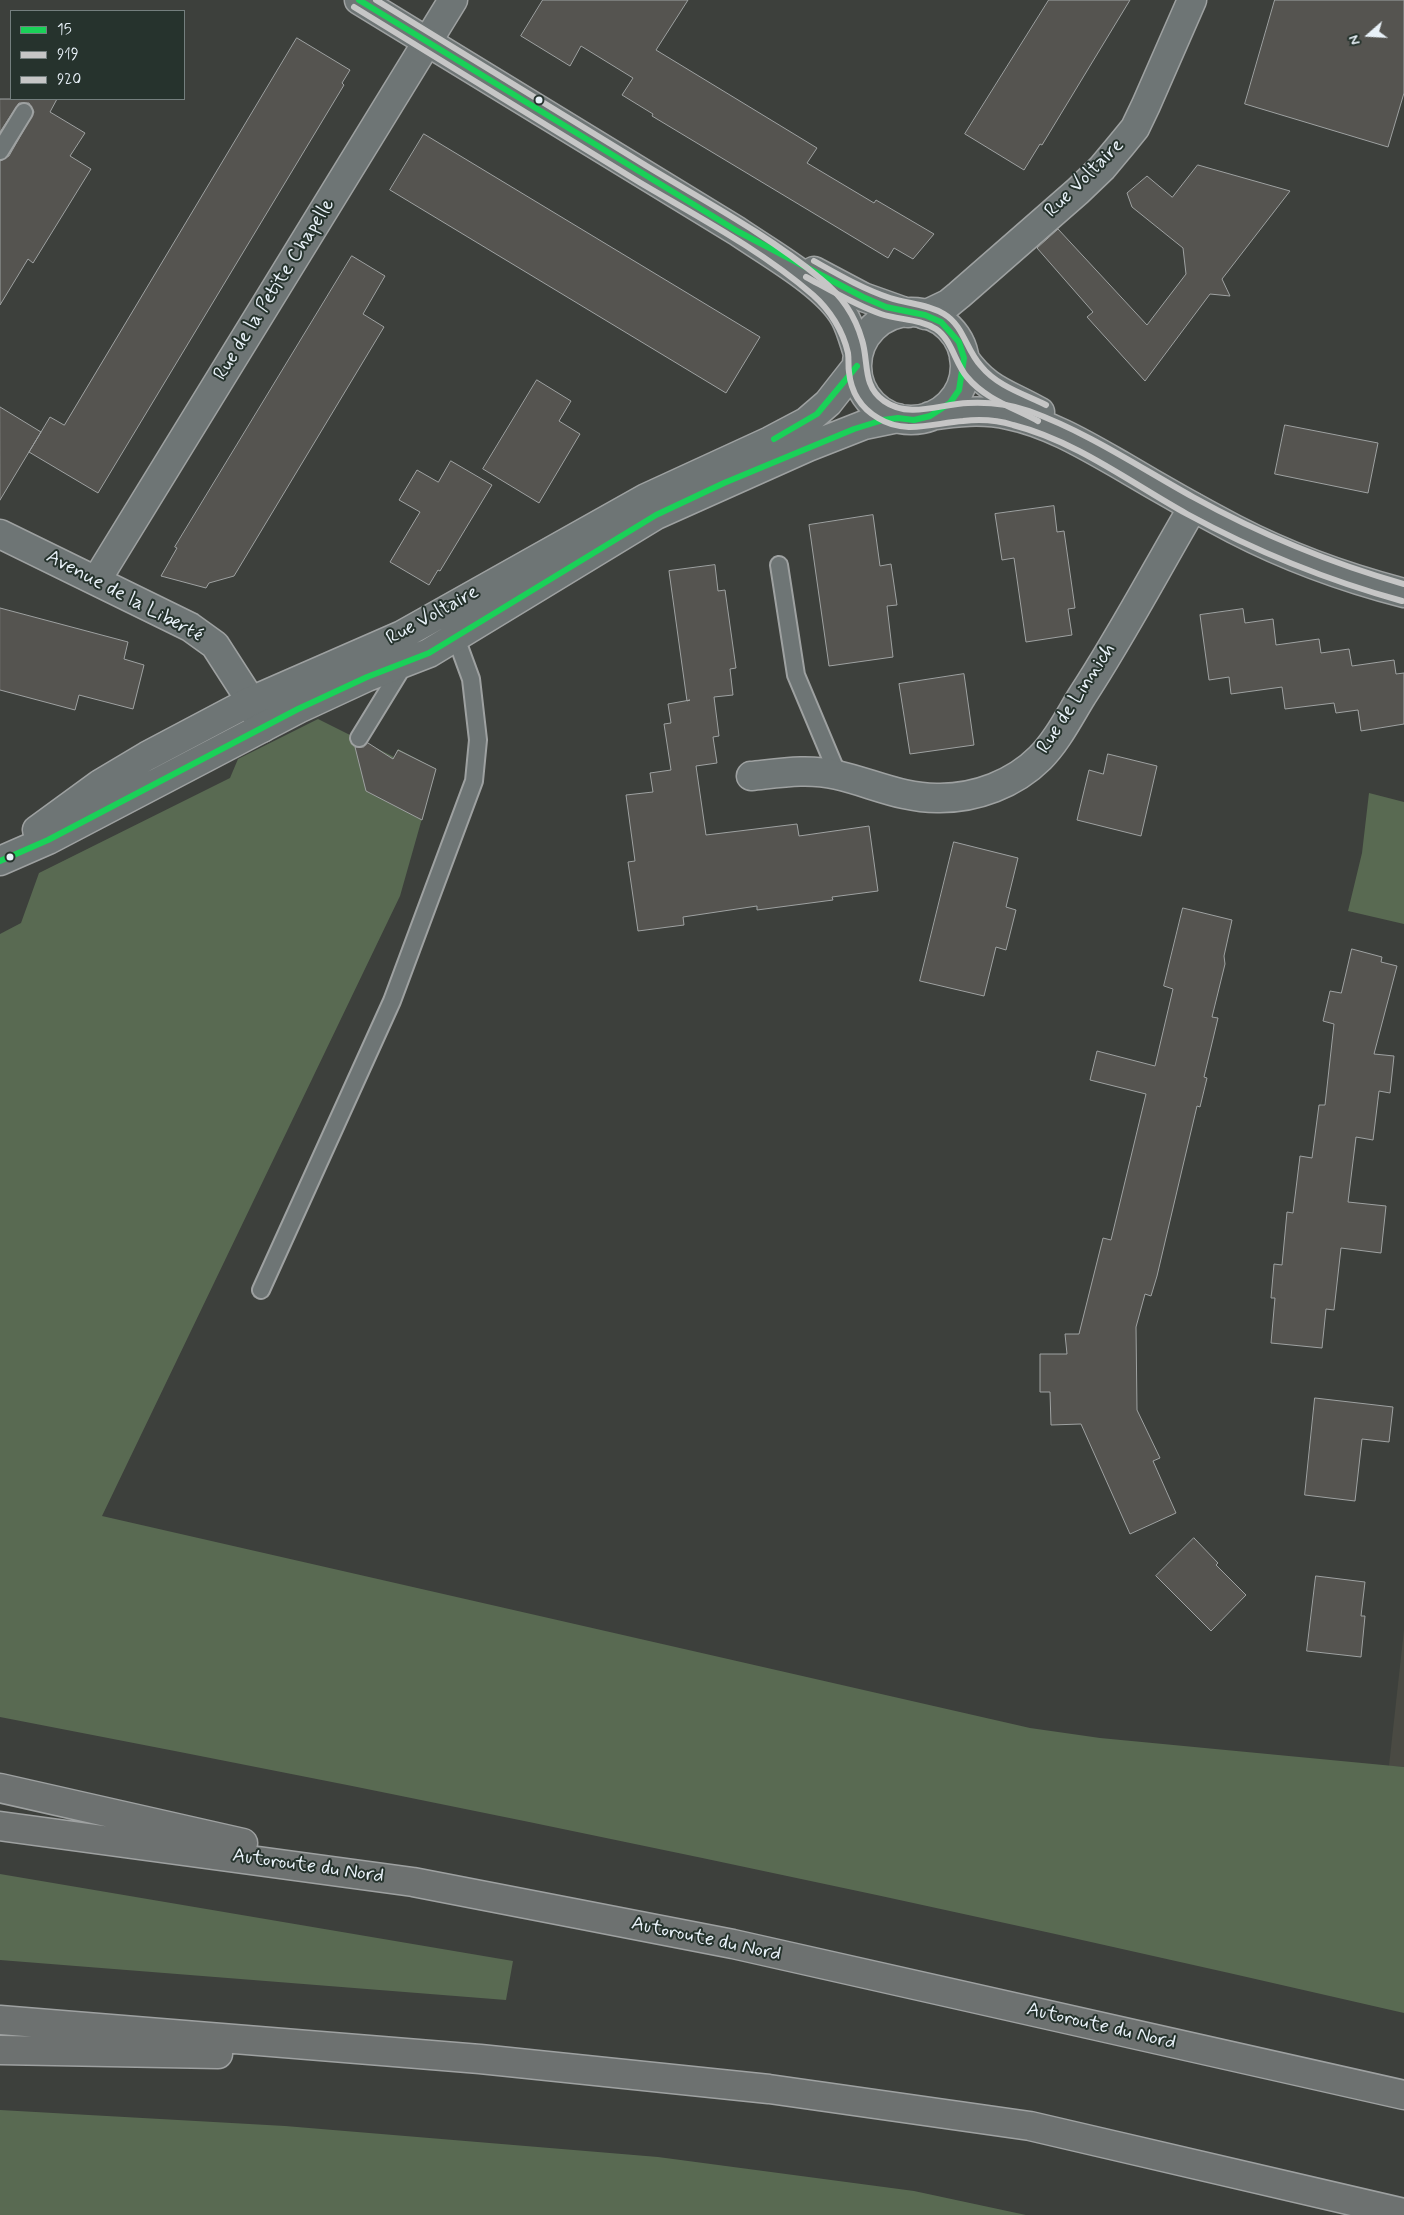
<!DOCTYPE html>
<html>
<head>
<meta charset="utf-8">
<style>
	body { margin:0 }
	#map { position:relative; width:1404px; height:2215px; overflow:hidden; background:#3d403c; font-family:Mynerve,sans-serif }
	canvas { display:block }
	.legend { position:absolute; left:10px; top:10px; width:175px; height:90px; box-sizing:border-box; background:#26332d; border:1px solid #747f7e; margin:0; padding:6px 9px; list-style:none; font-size:15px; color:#e8f1f8 }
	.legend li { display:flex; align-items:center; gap:10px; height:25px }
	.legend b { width:25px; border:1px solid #747f7e }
	.north { position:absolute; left:1344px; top:10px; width:50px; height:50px; -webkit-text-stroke:4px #26332d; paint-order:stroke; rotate:251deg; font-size:14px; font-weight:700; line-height:20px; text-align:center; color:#e8f1f8 }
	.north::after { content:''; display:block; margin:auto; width:18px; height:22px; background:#e8f1f8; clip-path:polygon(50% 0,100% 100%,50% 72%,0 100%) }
</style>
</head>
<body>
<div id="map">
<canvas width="1404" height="2215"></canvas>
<ul class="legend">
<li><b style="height:6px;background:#1ad158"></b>15</li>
<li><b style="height:6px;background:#c6c6c6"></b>919</li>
<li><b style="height:6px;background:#c6c6c6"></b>920</li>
</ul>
<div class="north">N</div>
</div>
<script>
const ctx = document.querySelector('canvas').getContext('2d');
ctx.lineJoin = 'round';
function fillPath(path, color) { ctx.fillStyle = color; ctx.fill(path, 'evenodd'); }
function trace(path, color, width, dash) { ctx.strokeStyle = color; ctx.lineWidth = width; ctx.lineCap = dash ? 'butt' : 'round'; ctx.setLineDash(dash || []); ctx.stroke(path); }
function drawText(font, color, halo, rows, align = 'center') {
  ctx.font = font + ' Mynerve,sans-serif'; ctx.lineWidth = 4; ctx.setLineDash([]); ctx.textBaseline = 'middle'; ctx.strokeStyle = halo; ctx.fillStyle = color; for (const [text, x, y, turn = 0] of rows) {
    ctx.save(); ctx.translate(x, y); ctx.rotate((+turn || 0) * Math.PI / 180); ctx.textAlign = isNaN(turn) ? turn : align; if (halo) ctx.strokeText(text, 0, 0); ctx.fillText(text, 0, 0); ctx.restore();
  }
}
const built = new Path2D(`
	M 1404,1630 L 1404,1767 L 1389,1766 Z`);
const green = new Path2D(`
	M 318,719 L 394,757 L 398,749 L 436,769 L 400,896 L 102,1516 L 1030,1728 L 1100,1738 L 1404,1767 L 1404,2013 C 938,1905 470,1807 0,1717 L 0,934 L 21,923 L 39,873 L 230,778 L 238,759 Z
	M 1369,793 L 1404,802 L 1404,924 L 1348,911 L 1362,853 Z
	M 0,1874 L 513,1961 L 506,2000 L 0,1960 Z
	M 0,2110 L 285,2126 L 658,2157 L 914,2191 L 1026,2215 L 0,2215 Z`);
const building = new Path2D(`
	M 543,0 L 688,0 L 656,50 L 817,148 L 807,163 L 874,203 L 876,200 L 934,234 L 913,259 L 894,248 L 888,258 L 652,116 L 653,114 L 622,95 L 633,78 L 581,46 L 570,66 L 521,36 Z
	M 1049,0 L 1130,0 L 1042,145 L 1040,144 L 1024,170 L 965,134 Z
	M 1275,0 L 1404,0 L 1404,93 L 1388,147 L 1245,104 Z
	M 297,38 L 350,70 L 342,83 L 344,85 L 98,493 L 29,452 L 50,417 L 64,425 Z
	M 0,99 L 57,99 L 50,112 L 85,133 L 70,156 L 91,169 L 33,263 L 28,259 L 0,305 L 0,161 L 9,156 L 34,112 L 29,103 L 19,103 L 0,132 Z
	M 424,134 L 760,337 L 726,393 L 390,190 Z
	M 1198,165 L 1290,191 L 1222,279 L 1230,296 L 1210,294 L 1145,381 L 1087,317 L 1093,312 L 1037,248 L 1058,229 L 1147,325 L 1186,274 L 1183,248 L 1132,207 L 1127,193 L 1147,176 L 1172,197 Z
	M 352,256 L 385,276 L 363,314 L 384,327 L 234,576 L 209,583 L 206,588 L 161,576 L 177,548 L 175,547 Z
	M 537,380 L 571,401 L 559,421 L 580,434 L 539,503 L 483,469 Z
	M 0,407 L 41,432 L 0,500 Z
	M 1285,425 L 1378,443 L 1368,493 L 1275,474 Z
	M 451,461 L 492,485 L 440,571 L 438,570 L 429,585 L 390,562 L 420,512 L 399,500 L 417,470 L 438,482 Z
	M 1054,506 L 1057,532 L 1064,531 L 1075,608 L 1068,609 L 1072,635 L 1026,642 L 1014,558 L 1002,560 L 995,514 Z
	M 873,515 L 880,566 L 891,564 L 897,605 L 887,606 L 893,657 L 829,666 L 809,525 Z
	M 715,565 L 718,591 L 725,590 L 736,668 L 730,669 L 733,695 L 714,697 L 719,736 L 713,737 L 717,763 L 696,766 L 706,835 L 797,824 L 799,836 L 869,826 L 878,891 L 832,897 L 833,900 L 757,910 L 757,906 L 683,917 L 684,925 L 638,931 L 628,862 L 635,861 L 626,795 L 653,792 L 650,773 L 671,770 L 664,724 L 671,723 L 668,704 L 690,700 L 687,701 L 669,571 Z
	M 0,608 L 128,642 L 124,659 L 144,665 L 133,709 L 79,695 L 75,710 L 0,690 Z
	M 1243,609 L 1245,623 L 1273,619 L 1276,645 L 1319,639 L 1321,653 L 1349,649 L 1352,666 L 1394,660 L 1396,674 L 1404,673 L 1404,724 L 1361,731 L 1358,710 L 1336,713 L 1334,703 L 1285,709 L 1282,687 L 1231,694 L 1229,677 L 1209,680 L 1200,615 Z
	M 964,674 L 974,745 L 910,754 L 899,684 Z
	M 368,743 L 393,759 L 398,750 L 436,769 L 422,820 L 366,791 L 355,747 L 363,747 Z
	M 1108,754 L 1157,766 L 1141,836 L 1077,820 L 1089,770 L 1103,774 Z
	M 954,842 L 1018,858 L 1006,907 L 1016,910 L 1006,950 L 996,947 L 984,996 L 920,981 Z
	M 1183,908 L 1232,920 L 1224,956 L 1225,964 L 1212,1017 L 1218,1018 L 1204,1077 L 1207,1078 L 1200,1107 L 1197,1106 L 1157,1276 L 1151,1296 L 1145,1294 L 1136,1327 L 1137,1410 L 1160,1458 L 1153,1461 L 1176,1513 L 1130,1534 L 1081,1424 L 1051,1425 L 1050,1392 L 1040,1392 L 1040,1354 L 1067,1354 L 1065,1334 L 1079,1334 L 1103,1238 L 1111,1240 L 1146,1094 L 1090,1080 L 1097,1051 L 1155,1066 L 1173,989 L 1164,986 Z
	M 1352,949 L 1382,957 L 1381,962 L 1397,966 L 1374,1054 L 1394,1056 L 1390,1093 L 1379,1091 L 1373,1140 L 1356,1137 L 1348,1202 L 1386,1206 L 1381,1253 L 1341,1248 L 1334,1310 L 1326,1309 L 1322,1348 L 1271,1343 L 1275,1298 L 1271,1298 L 1274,1264 L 1282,1265 L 1287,1212 L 1293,1213 L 1300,1156 L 1312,1158 L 1319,1105 L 1325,1105 L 1334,1024 L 1323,1021 L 1330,991 L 1341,993 Z
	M 1315,1398 L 1393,1407 L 1389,1442 L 1362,1439 L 1355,1501 L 1305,1495 Z
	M 1194,1538 L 1218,1563 L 1216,1565 L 1246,1595 L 1211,1631 L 1156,1576 Z
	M 1316,1576 L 1365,1582 L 1361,1616 L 1365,1616 L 1361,1657 L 1307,1651 Z`);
const lane = new Path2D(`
	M 0,151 L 24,112
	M 779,565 L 796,675 L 838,775
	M 359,738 L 405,663
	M 261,1290 L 392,1001 L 474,781 L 478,740 L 471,679 L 456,638`);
const street = new Path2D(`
	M 925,315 L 948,304 L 959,295 L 1078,191 L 1102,168 L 1122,144 L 1135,128 L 1146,105 L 1192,0
	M 0,534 L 190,627 L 215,645 L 251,701 L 262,728
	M 96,581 L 453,0
	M 751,776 C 780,773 808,768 837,775 C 872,783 903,799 940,798 C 976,798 1014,784 1040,758 C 1057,741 1069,717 1082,696 C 1122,635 1156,570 1193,507`);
const secondary = new Path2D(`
	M 359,0 L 737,231 C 769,253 827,285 845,318 C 851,329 854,342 858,354
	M 814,271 L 863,297 L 908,313
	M857 366a54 54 0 1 1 108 0a54 54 0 1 1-108 0Z
	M 964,358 C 987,391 1007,393 1040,412
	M 930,416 C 956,412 982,409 1009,415 C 1049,423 1087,446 1122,466 C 1159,488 1196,509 1234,529 C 1288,557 1346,578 1404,593
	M 37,830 L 100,784 L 147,756 L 251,701 L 402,635 L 646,498 L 770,441 L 806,422 L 828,403 L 857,366
	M 0,861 L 48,840 L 298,709 L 367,677 L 429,653 L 656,515 L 808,447 L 864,425 L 898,418`);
const highway = new Path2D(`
	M 0,1788 L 243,1843
	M 0,1826 L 413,1882 L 733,1944 L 1404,2095
	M 0,2020 L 480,2059 L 769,2089 L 1030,2126 L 1404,2213
	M 0,2050 L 218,2054`);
const bus1 = new Path2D(`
	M 774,439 L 817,414 L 857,366
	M 0,861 L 48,840 L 298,709 L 367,677 L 429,653 L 656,515 L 724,483 L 854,429 L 883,420 L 898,418 L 914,420 L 930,416 L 950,403 L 959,390 L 964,358 L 959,342 L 941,322 L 925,315 L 886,307 L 863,297 L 737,231 L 359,0`);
const bus2 = new Path2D(`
	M 354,7 C 449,65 544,124 639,182 C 698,217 761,250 813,295 C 830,310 843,331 848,353 C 849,360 848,366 849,372 C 851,392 861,408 878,418 C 905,435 934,423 963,421 C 980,419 997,420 1013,425 C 1076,441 1131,483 1187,514 C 1255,551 1326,580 1402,601
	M 806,277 C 830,290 855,305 881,314 C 899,320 920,319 936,329 C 952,340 955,363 967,377 C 985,399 1014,408 1038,421`);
const bus3 = new Path2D(`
	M 376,0 C 466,55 555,110 645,165 C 704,201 767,234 821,279 C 841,295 855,315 862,340 C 869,362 862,386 884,401 C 909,419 940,404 968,403 C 988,402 1009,404 1029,411 C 1087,432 1139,467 1193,497 C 1260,534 1330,563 1404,584
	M 814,261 C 839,275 863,289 890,298 C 908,304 928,304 944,314 C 964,326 966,350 981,366 C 997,386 1024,394 1046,405`);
const markers = [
	[539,100,4.5,"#e8f1f8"],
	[10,857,4.5,"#e8f1f8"]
];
const streetNames = [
	["Rue Voltaire",1085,179,-45],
	["Rue de la Petite Chapelle",275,290,-58],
	["Avenue de la Liberté",124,597,28],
	["Rue Voltaire",433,616,-29],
	["Rue de Linnich",1077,699,-57],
	["Autoroute du Nord",308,1867,8],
	["Autoroute du Nord",706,1940,12],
	["Autoroute du Nord",1101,2027,13]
];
fillPath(built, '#4a4a43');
fillPath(green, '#596a52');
fillPath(building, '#555450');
trace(building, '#9ea1a1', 1);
trace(lane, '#9ea1a1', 20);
trace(street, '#9ea1a1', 31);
trace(secondary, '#9ea1a1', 31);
trace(highway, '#9ea1a1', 31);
trace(lane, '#6e7575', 16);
trace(street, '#6e7575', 28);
trace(secondary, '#6e7575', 28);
trace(highway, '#6d7170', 28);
trace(bus1, '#1ad158', 6);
trace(bus2, '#c6c6c6', 6);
trace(bus3, '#c6c6c6', 6);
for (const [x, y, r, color] of markers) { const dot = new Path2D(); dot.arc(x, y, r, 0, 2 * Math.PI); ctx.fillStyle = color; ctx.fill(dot); trace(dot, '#26332d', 2); }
drawText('20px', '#e8f1f8', '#26332d', streetNames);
</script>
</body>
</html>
